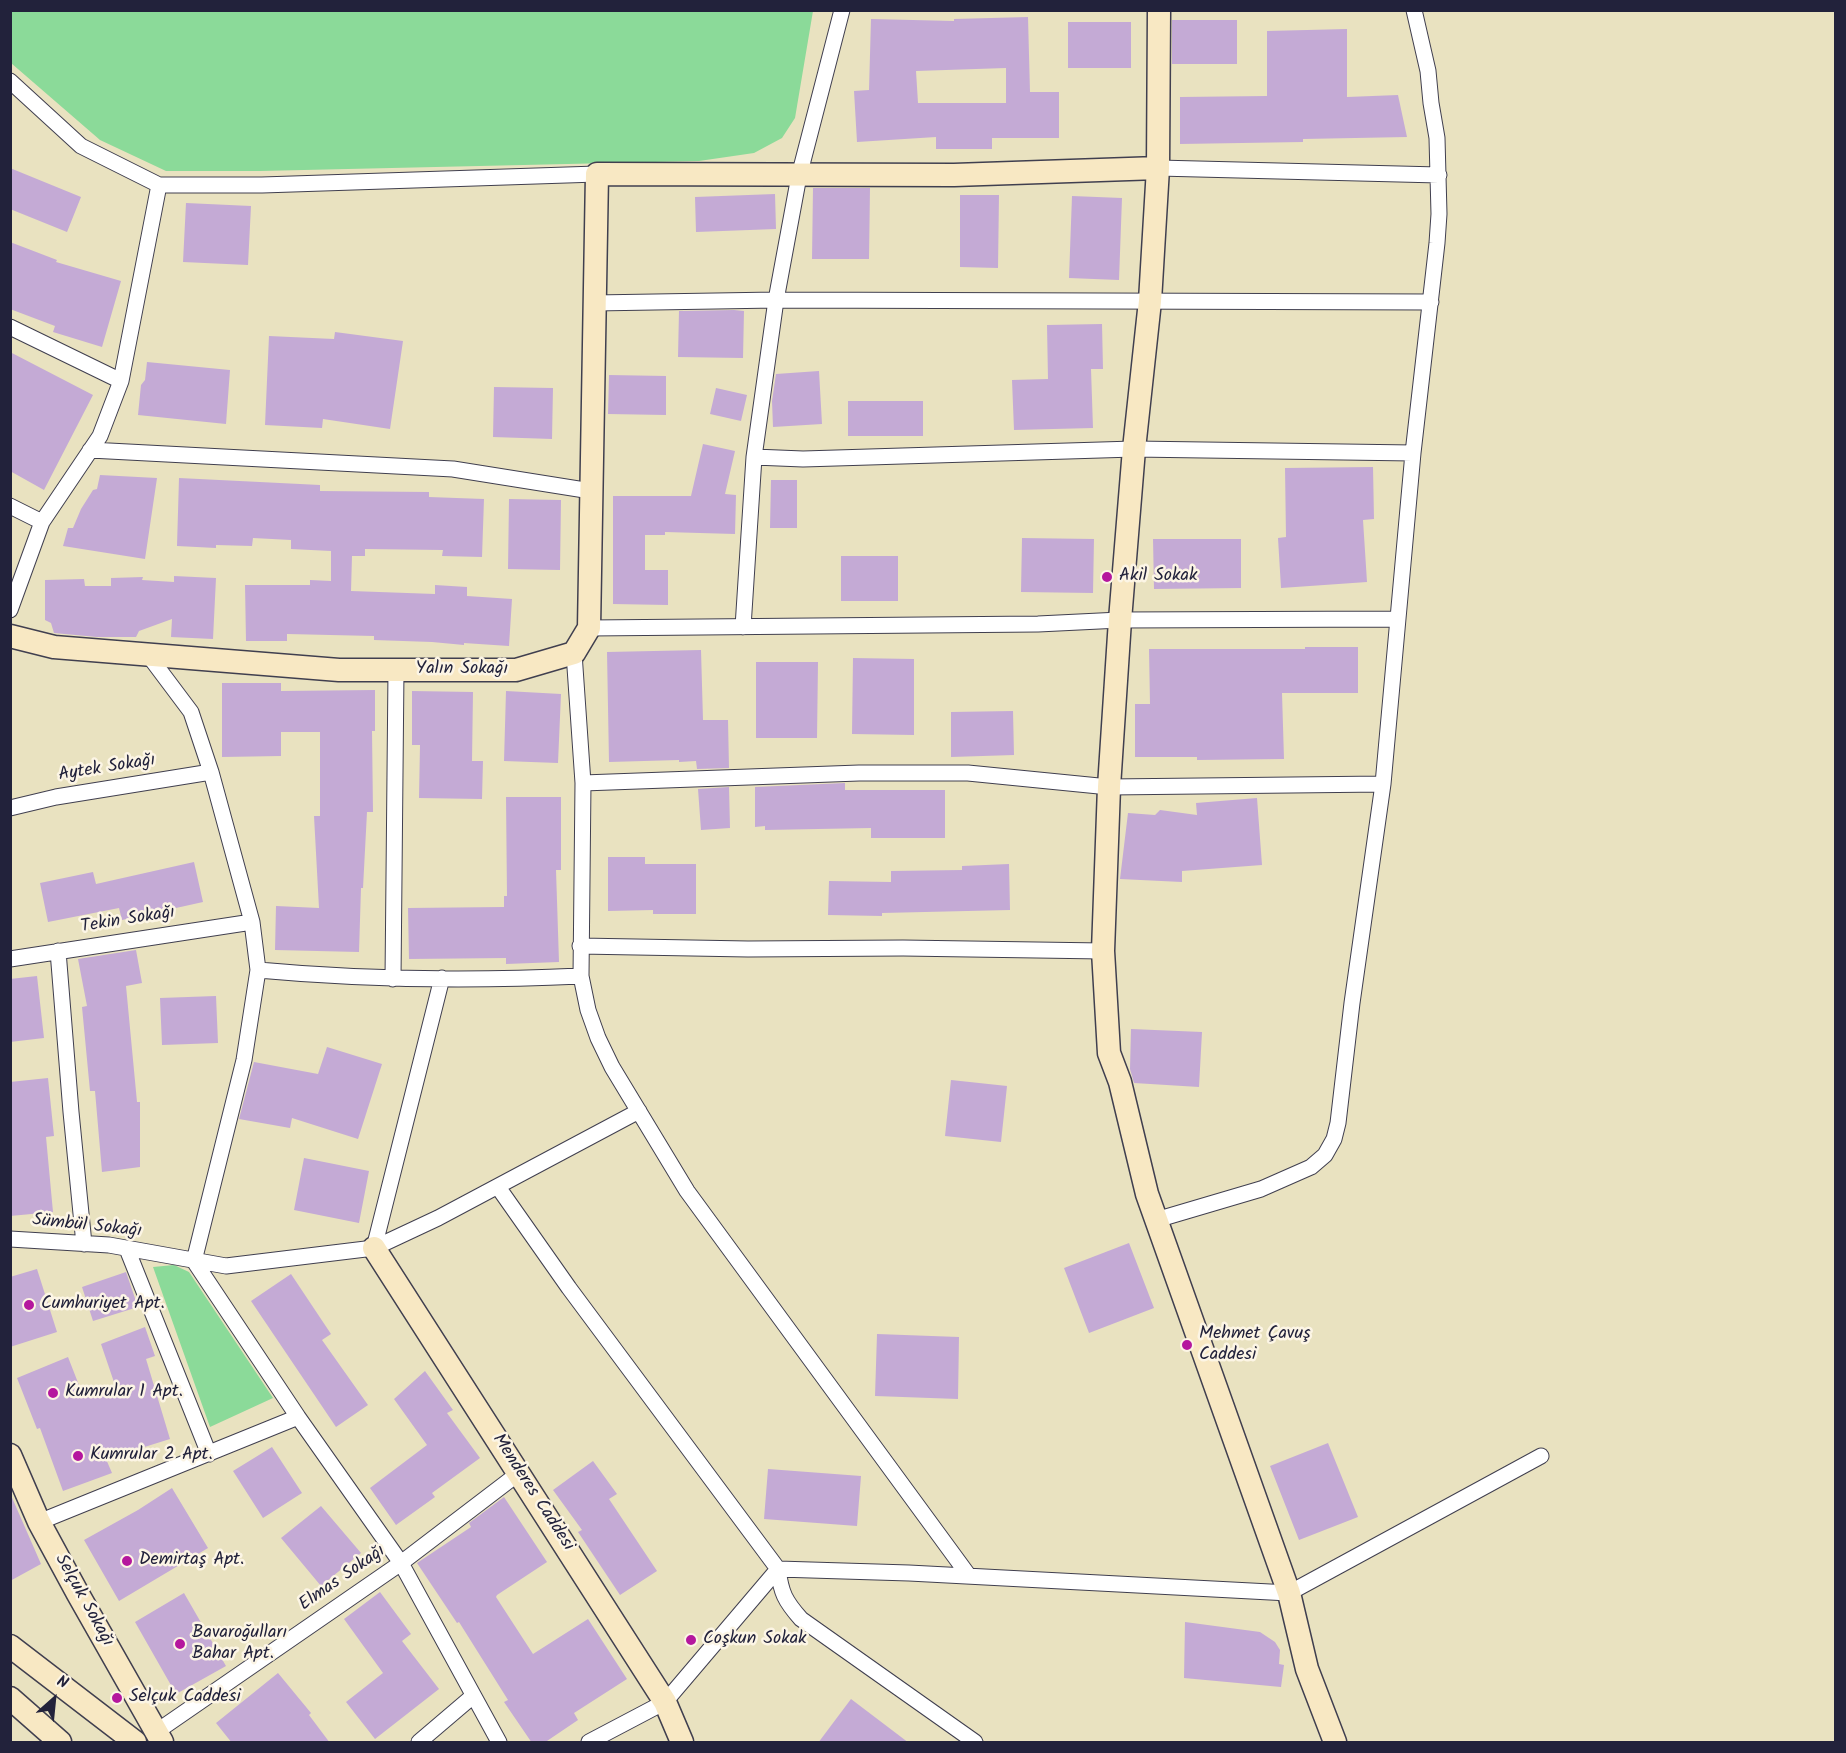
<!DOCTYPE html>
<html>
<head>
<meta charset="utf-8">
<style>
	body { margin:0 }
	#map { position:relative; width:1846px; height:1753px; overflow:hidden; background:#e9e2c0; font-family:Kalam,sans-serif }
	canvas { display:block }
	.frame { position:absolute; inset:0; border:12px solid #22223b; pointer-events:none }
	.north { position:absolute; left:24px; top:1669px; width:60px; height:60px; -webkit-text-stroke:4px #fcf5e5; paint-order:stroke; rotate:27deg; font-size:16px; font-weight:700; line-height:24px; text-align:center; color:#22223b }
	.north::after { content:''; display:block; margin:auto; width:21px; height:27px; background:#22223b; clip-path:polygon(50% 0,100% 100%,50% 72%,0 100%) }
</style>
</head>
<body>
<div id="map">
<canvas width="1846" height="1753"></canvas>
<div class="frame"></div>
<div class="north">N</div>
</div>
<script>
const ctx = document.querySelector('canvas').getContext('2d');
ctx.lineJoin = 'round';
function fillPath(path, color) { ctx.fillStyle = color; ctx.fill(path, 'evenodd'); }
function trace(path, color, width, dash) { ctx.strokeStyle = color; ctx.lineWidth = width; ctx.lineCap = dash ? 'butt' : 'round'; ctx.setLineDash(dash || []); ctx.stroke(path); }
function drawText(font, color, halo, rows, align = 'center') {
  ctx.font = font + ' Kalam,sans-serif'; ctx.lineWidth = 5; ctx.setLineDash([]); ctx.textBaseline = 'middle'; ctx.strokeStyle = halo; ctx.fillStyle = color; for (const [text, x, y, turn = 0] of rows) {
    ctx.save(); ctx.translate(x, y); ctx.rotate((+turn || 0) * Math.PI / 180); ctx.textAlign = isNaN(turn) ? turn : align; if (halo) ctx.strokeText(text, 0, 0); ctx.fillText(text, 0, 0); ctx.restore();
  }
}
const green = new Path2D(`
	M 11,11 L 813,11 L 795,118 L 782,138 L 754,153 L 699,161 L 260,171 L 166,171 L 100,140 L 11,63 Z
	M 174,1265 L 189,1272 L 273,1398 L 210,1427 L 153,1267 Z`);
const building = new Path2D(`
	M 1028,17 L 1030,92 L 1059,92 L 1059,138 L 992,138 L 992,149 L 936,149 L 936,137 L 857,142 L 854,91 L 869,90 L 871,19 L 954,21 L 954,19 ZM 1006,68 L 1006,103 L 918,103 L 916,71 Z
	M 1172,20 L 1237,20 L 1237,64 L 1172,64 Z
	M 1068,22 L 1131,22 L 1131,68 L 1068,68 Z
	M 1347,29 L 1347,97 L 1398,95 L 1407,137 L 1303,139 L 1303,142 L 1180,144 L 1180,97 L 1267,96 L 1267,31 Z
	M 10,168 L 81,197 L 67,232 L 10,209 Z
	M 813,188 L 870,188 L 869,259 L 812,259 Z
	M 775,194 L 776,229 L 696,232 L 695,197 Z
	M 960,195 L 999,195 L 998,268 L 960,267 Z
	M 1072,196 L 1122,198 L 1119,280 L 1069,278 Z
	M 186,203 L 251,206 L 248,265 L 183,262 Z
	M 10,242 L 57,260 L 56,262 L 121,281 L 102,347 L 53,332 L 55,326 L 10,309 Z
	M 734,310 L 744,311 L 743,358 L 678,357 L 679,311 Z
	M 1102,324 L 1103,369 L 1091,369 L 1093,428 L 1014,430 L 1012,380 L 1048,379 L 1047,325 Z
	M 335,332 L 403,341 L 390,429 L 323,419 L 322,428 L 265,425 L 269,336 L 334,339 Z
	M 10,352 L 93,395 L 44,490 L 10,471 Z
	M 147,362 L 230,370 L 226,424 L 138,415 L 141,385 L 145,380 Z
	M 819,371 L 822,424 L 773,427 L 772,401 L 776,374 Z
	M 609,375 L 666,376 L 666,415 L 608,414 Z
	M 494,387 L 553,388 L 552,439 L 493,437 Z
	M 716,388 L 747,395 L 741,421 L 710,414 Z
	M 848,401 L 923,401 L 923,436 L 848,436 Z
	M 703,444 L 735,451 L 725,494 L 736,495 L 735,534 L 665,532 L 665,535 L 645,535 L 645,570 L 668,570 L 668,605 L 613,604 L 613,496 L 691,496 Z
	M 1373,467 L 1374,519 L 1363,520 L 1367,582 L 1281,588 L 1278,538 L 1286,537 L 1285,468 Z
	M 100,475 L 157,478 L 145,559 L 63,546 L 68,528 L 73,528 L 81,509 L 93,490 L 97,489 Z
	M 179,478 L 320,485 L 320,491 L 429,492 L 429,497 L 484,499 L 482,557 L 442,556 L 443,550 L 365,549 L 365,556 L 352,556 L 351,591 L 435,594 L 435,585 L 467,587 L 467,596 L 512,599 L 509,646 L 464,643 L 464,645 L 432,642 L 374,640 L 374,636 L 287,634 L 287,641 L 246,641 L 245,585 L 310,585 L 310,580 L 331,581 L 331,551 L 291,549 L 291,540 L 253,538 L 252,546 L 216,545 L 216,548 L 177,546 Z
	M 771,480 L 797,480 L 797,528 L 770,528 Z
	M 509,499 L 561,500 L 560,570 L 508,569 Z
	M 1022,538 L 1094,539 L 1093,593 L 1021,592 Z
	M 1153,539 L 1241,539 L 1241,588 L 1154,589 Z
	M 841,556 L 898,556 L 898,601 L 841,601 Z
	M 174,576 L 216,578 L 213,639 L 171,637 L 172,619 L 139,631 L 136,637 L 97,637 L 54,633 L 51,623 L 45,620 L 45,580 L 84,579 L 85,586 L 111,586 L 111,578 L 143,577 L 142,580 L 174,582 Z
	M 1305,647 L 1358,647 L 1358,693 L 1282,693 L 1284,759 L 1197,760 L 1197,757 L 1135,757 L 1135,704 L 1150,704 L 1149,649 L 1305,649 Z
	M 701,650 L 703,720 L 728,720 L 729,768 L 697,769 L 696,761 L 679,762 L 679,760 L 609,762 L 607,652 Z
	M 853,658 L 914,659 L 914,735 L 852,734 Z
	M 756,662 L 818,662 L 817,738 L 756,738 Z
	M 222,683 L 281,683 L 281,691 L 375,690 L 375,731 L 372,731 L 373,812 L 367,812 L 363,888 L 361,888 L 359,952 L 275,950 L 276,906 L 319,908 L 314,816 L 320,816 L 320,732 L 281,732 L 281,756 L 222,757 Z
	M 412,691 L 473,692 L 472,761 L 483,761 L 482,799 L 419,798 L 420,745 L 412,745 Z
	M 506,691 L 561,694 L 558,763 L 504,761 Z
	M 1013,711 L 1014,755 L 951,757 L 951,712 Z
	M 845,783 L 845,790 L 945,790 L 945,838 L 871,838 L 871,828 L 765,830 L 765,826 L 755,827 L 755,787 Z
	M 729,787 L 730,828 L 701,830 L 698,789 Z
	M 506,797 L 561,797 L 561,870 L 556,870 L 559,962 L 506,964 L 506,958 L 409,959 L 408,908 L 504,907 L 504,896 L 507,896 Z
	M 1257,798 L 1262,865 L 1182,871 L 1182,882 L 1120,879 L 1128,813 L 1155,815 L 1160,810 L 1197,815 L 1196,803 Z
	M 608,857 L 645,857 L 645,864 L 696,864 L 696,914 L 653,914 L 653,910 L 608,911 Z
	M 194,862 L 203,902 L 122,920 L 119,908 L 48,922 L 40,883 L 93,872 L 96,884 Z
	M 1009,864 L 1010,910 L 882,913 L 882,916 L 828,915 L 829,881 L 891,882 L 891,871 L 962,870 L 962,866 Z
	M 136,950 L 142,983 L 126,986 L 137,1102 L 140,1102 L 140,1167 L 102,1172 L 95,1091 L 90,1091 L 82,1007 L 87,1006 L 78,959 Z
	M 37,976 L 44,1038 L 10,1042 L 10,979 Z
	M 216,996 L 218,1043 L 162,1045 L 160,998 Z
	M 1131,1029 L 1202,1032 L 1199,1087 L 1134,1083 L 1130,1069 Z
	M 327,1047 L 382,1064 L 358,1139 L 292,1118 L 290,1128 L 239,1119 L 254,1062 L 318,1074 Z
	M 48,1078 L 54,1136 L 46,1137 L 53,1212 L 10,1216 L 10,1082 Z
	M 951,1080 L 1007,1086 L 1001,1142 L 945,1136 Z
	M 304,1158 L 369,1171 L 359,1223 L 294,1210 Z
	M 1129,1243 L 1154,1308 L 1089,1333 L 1064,1268 Z
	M 37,1269 L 57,1332 L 10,1347 L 10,1277 Z
	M 126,1272 L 138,1307 L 93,1321 L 82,1287 Z
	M 291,1274 L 331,1334 L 322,1340 L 368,1405 L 336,1427 L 251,1301 Z
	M 145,1327 L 155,1356 L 146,1359 L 170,1439 L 106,1459 L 112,1473 L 63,1491 L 40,1428 L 37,1429 L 17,1378 L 68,1357 L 84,1398 L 116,1388 L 101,1344 Z
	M 877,1334 L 959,1337 L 958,1399 L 875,1396 Z
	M 425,1371 L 453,1410 L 447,1413 L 480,1458 L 432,1493 L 435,1497 L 396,1525 L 370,1488 L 427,1445 L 394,1399 Z
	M 1328,1443 L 1358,1517 L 1299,1540 L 1270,1466 Z
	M 272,1447 L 302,1493 L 263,1518 L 233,1471 Z
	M 593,1461 L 617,1494 L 609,1499 L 657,1571 L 620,1595 L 578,1532 L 582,1530 L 553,1490 Z
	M 768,1469 L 861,1476 L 857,1526 L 764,1519 Z
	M 172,1488 L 208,1548 L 119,1601 L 84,1540 L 138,1510 Z
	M 10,1493 L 41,1564 L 10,1581 Z
	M 504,1497 L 547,1562 L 497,1595 L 496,1597 L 533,1654 L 588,1619 L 627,1679 L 574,1713 L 578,1720 L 544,1743 L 532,1743 L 504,1702 L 508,1700 L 459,1622 L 457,1623 L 417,1563 L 471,1527 L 469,1523 Z
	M 321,1506 L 361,1553 L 321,1586 L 281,1538 Z
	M 380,1592 L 411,1634 L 402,1641 L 439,1689 L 375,1739 L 346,1702 L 383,1673 L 344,1619 Z
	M 184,1593 L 226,1666 L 176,1694 L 135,1622 Z
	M 1185,1622 L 1260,1632 L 1275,1642 L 1280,1650 L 1279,1664 L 1284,1665 L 1281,1687 L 1184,1678 Z
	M 278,1673 L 311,1713 L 309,1715 L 330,1743 L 232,1743 L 216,1723 Z
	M 851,1699 L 909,1743 L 818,1743 Z`);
const street = new Path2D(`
	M 10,81 L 81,146 L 159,185 L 262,185 L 597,174
	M 1158,168 L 1439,175
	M 594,303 L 776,300 L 1431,302
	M 10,327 L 121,381
	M 90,450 L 453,469 L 591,491
	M 754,457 L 803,459 L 1134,449 L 1413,453
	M 10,506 L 42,522
	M 10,610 L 42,522 L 100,436 L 121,381 L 159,185
	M 743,627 L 754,457 L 776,300 L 799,176 L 842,10
	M 589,628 L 1038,624 L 1120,620 L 1398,619
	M 574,653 L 583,783 L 581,976 L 588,1010 L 598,1038 L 612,1067 L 687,1191 L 969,1576
	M 149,656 L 191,712 L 211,772 L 252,922 L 258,970 L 244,1060 L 194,1261 L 298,1417 L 401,1563 L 499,1742
	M 583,783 L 859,773 L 968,773 L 1109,787 L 1383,784
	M 10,808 L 56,797 L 211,772
	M 580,946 L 748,949 L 903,948 L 1103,951
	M 58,951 L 71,1112 L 84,1244
	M 10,959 L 252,922
	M 258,970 C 365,980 473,981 581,976
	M 393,979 L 396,670
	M 498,1187 L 569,1288 L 778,1569 C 781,1593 785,1601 801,1619 L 975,1742
	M 1156,1220 L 1261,1189 L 1311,1167 L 1325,1155 L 1334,1139 L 1338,1123 L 1352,1003 L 1383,784 L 1413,453 L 1437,243 L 1439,214 L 1437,138 L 1431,103 L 1428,71 L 1414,10
	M 10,1239 L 109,1245 L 226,1266 L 374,1248 L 442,978
	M 374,1248 L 438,1218 L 639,1111
	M 127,1249 L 209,1454
	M 39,1522 L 298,1417
	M 156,1732 L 401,1563 L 519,1473
	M 419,1742 L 473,1696
	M 589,1742 L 665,1702 L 778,1569 L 909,1573 L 1289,1593 L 1541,1456`);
const secondary = new Path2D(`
	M 1159,10 L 1158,168 L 1150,301 L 1134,449 L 1120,620 L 1109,787 L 1103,951 L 1109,1053 L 1120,1082 L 1147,1194 L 1289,1593 L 1307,1669 L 1335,1742
	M 10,636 L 54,647 L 339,670 L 516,670 L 574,653 L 589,628 L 597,174 L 954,175 L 1158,168
	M 374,1248 L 665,1702 L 682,1742
	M 10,1455 L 39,1522 L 78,1594 L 162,1742
	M 10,1646 L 135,1742
	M 10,1698 L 60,1742`);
const markers = [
	[1107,577,6,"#b5179e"],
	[29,1305,6,"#b5179e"],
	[1187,1345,6,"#b5179e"],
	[53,1393,6,"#b5179e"],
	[78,1456,6,"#b5179e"],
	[127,1561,6,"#b5179e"],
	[691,1640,6,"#b5179e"],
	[180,1644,6,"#b5179e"],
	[117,1698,6,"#b5179e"]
];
const poiNames = [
	["Akil Sokak",1119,577],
	["Cumhuriyet Apt.",41,1305],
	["Mehmet Çavuş",1199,1335],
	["Caddesi",1199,1356],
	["Kumrular 1 Apt.",65,1393],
	["Kumrular 2 Apt.",90,1456],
	["Demirtaş Apt.",139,1561],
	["Bavaroğulları",192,1634],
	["Bahar Apt.",192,1655],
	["Coşkun Sokak",703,1640],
	["Selçuk Caddesi",129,1698]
];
const streetNames = [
	["Yalın Sokağı",462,670],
	["Aytek Sokağı",107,769,-9],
	["Tekin Sokağı",128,921,-9],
	["Sümbül Sokağı",87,1227,6],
	["Menderes Caddesi",532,1493,57],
	["Elmas Sokağı",343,1579,-35],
	["Selçuk Sokağı",83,1601,61]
];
fillPath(green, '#8bda99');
fillPath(building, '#c4aad5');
trace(street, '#403f4f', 17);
trace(secondary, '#403f4f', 25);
trace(street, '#fff', 15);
trace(secondary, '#f8e8c3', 22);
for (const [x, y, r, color] of markers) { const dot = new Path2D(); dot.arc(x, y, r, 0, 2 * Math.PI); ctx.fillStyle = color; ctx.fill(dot); trace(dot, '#fcf5e5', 2); }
drawText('18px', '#22223b', '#fcf5e5', poiNames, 'left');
drawText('18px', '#22223b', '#fcf5e5', streetNames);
</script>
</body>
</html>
